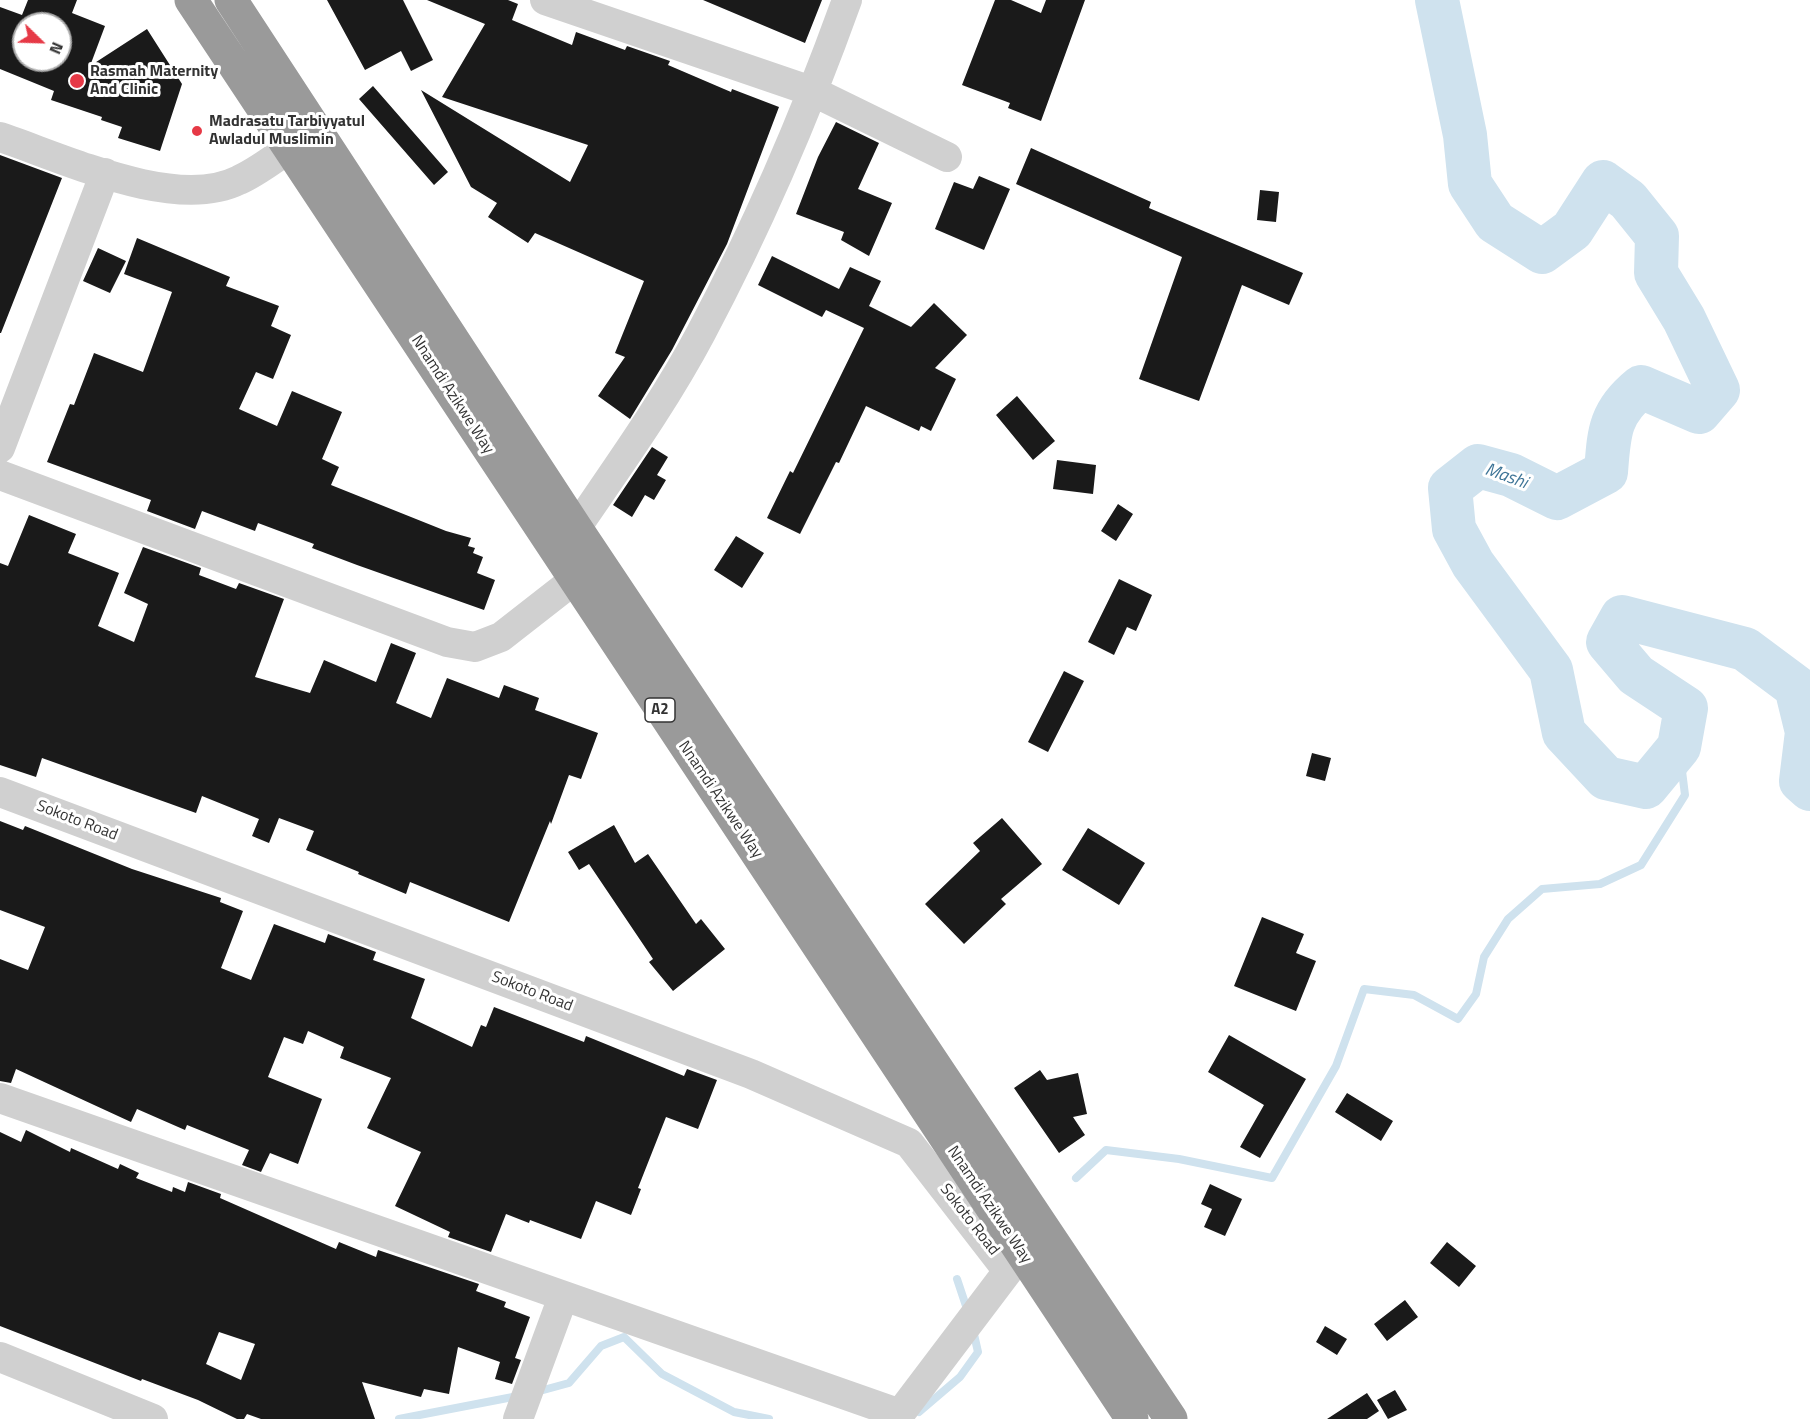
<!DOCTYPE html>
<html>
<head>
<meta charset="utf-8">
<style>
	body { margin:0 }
	#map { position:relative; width:1810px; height:1419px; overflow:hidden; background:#fff; font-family:"Titillium Web",sans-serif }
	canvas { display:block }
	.north { position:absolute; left:12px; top:12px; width:60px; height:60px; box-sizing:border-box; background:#fff; border:2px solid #adadad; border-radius:50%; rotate:113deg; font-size:16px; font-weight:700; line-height:24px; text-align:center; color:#333 }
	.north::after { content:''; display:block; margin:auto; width:21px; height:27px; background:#e63946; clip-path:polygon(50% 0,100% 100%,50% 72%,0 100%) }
</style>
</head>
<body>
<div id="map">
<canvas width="1810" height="1419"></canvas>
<div class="north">N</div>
</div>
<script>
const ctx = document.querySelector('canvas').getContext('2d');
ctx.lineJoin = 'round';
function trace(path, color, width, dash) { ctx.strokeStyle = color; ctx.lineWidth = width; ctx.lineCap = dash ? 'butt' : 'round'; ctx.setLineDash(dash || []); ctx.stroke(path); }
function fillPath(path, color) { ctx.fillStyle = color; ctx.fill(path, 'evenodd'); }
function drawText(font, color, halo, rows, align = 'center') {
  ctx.font = font + ' "Titillium Web",sans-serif'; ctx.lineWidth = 6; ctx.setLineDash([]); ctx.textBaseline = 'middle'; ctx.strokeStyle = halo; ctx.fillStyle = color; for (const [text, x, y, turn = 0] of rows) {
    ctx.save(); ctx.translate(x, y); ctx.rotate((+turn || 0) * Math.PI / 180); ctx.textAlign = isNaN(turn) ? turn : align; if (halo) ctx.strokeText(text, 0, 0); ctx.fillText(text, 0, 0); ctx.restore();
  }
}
const stream = new Path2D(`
	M 1076,1178 L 1106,1150 L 1179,1159 L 1272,1178 L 1336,1066 L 1364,989 L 1414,995 L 1458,1019 L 1476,994 L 1484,957 L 1508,919 L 1542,889 L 1600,884 L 1641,865 L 1685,795 L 1679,747
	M 957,1279 L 968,1312
	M 536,1392 L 569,1383 L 601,1346 L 624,1337 L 662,1374 L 734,1412 L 769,1419
	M 919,1412 L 960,1377 L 978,1352 L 973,1330
	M 399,1419 L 518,1396`);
const river = new Path2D(`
	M 1437,0 L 1465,135 L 1470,184 L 1495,222 L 1542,252 L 1572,230 L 1603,182 L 1628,200 L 1657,236 L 1656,273 L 1684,319 L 1718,390 L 1699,412 L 1641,387 C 1609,413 1609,433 1606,472 L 1557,498 L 1511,475 L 1478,466 L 1450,488 L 1454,529 L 1473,564 L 1551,670 L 1564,733 L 1606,778 L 1646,787 L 1679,747 L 1686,708 L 1636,675 L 1608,642 L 1622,617 L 1745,649 L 1796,687 L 1807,732 L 1801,781 L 1810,789`);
const building = new Path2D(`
	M 28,0 L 77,0 L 72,13 L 105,26 L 90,66 L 147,29 L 182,84 L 160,151 L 118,138 L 122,127 L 101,120 L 102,117 L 51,100 L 54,91 L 0,69 L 0,7 L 22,15 ZM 24,24 L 60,24 L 60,60 L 24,60 Z
	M 327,0 L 403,0 L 433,60 L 411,71 L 401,51 L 365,70 Z
	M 427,0 L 508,0 L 518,4 L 512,20 L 572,45 L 576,32 L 625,50 L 627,46 L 670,61 L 668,65 L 731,92 L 732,89 L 779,107 L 727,244 L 672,350 L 630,419 L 598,396 L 625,357 L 615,353 L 644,281 L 535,233 L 528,243 L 488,217 L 497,203 L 471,187 L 421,90 L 570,182 L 588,145 L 442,97 L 485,24 Z
	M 703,0 L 822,0 L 805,43 Z
	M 995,0 L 1011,0 L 1041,13 L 1046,0 L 1085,0 L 1041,121 L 1008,108 L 1010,103 L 962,85 Z
	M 373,86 L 448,172 L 434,185 L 359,99 Z
	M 836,122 L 879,143 L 858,189 L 892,203 L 869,256 L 841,240 L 844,232 L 796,214 L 818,157 Z
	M 1031,148 L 1151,202 L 1149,208 L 1303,273 L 1289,305 L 1242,285 L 1199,401 L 1139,379 L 1182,257 L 1016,184 Z
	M 0,155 L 62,178 L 1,333 L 0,333 Z
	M 979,176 L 1010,189 L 984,250 L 935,229 L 954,182 L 973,189 Z
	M 1260,190 L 1279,192 L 1276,222 L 1257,220 Z
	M 137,238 L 230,277 L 226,286 L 279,306 L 271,326 L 291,335 L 273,379 L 256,372 L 239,409 L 277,426 L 292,391 L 342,412 L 322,459 L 339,467 L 331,485 L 446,531 L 471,538 L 468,546 L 475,548 L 473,553 L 483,557 L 477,573 L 495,580 L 484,610 L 357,565 L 312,548 L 314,544 L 258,523 L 255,531 L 202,511 L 195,529 L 147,511 L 151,500 L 47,462 L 70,404 L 74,405 L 94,353 L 143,372 L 172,292 L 124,274 Z
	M 98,248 L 126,261 L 110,293 L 83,281 Z
	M 772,256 L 839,289 L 850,267 L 881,281 L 869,306 L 911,327 L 934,303 L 967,335 L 935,368 L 956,379 L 931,431 L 921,426 L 919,431 L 866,406 L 839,463 L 836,462 L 800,534 L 767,518 L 790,471 L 793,473 L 864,328 L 826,310 L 822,317 L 758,285 Z
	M 1017,396 L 1055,441 L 1033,460 L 996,415 Z
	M 652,447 L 668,457 L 657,475 L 666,480 L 654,500 L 645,495 L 632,517 L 613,505 Z
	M 1057,460 L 1096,465 L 1093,494 L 1053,489 Z
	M 1118,504 L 1133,514 L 1116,541 L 1101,531 Z
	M 29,515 L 76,534 L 68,553 L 119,573 L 98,626 L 134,642 L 148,604 L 124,593 L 143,547 L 201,568 L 199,575 L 236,589 L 239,583 L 284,599 L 255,677 L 310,693 L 324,660 L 376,682 L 391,643 L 416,653 L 396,703 L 431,718 L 447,678 L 499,698 L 504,685 L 539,698 L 535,710 L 598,733 L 581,779 L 569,775 L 551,824 L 550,821 L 509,922 L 410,882 L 406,894 L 358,874 L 359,872 L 306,850 L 314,831 L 279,818 L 269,843 L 252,836 L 259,819 L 202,796 L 196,813 L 42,758 L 36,777 L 0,765 L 0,563 L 8,566 Z
	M 736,536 L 764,553 L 742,588 L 714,570 Z
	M 1119,579 L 1152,595 L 1136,631 L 1127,627 L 1114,655 L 1088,642 Z
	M 1064,671 L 1084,681 L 1048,752 L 1028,742 Z
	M 1312,753 L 1331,758 L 1325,781 L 1306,776 Z
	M 1002,818 L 1042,864 L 1001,899 L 1006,904 L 964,944 L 925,904 L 980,851 L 973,843 Z
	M 0,821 L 23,830 L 25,826 L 132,869 L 221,898 L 220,902 L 243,911 L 221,968 L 251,980 L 274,924 L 325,943 L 328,934 L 376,952 L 373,960 L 425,979 L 411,1018 L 472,1047 L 481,1025 L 486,1027 L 494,1007 L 584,1042 L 586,1036 L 684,1076 L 687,1069 L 717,1080 L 698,1129 L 666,1117 L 638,1188 L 641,1189 L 631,1215 L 596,1201 L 581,1239 L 530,1220 L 529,1223 L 506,1214 L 491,1252 L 448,1237 L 450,1232 L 395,1206 L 421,1152 L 367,1128 L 391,1078 L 340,1058 L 344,1047 L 308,1031 L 303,1044 L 284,1037 L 268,1077 L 322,1099 L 298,1164 L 270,1153 L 261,1172 L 242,1165 L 249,1150 L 187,1125 L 185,1130 L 137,1109 L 131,1122 L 16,1069 L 11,1083 L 0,1081 L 0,959 L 28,970 L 45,927 L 0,910 Z
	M 614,825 L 635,863 L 648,854 L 696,924 L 701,919 L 725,949 L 673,991 L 649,962 L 653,959 L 589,864 L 579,870 L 568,852 Z
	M 1088,828 L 1145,863 L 1119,905 L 1062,870 Z
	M 1262,917 L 1304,934 L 1296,953 L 1316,961 L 1296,1011 L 1234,986 Z
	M 1229,1035 L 1306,1079 L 1260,1158 L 1240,1147 L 1264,1105 L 1208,1072 Z
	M 1040,1070 L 1047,1080 L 1078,1073 L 1087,1114 L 1073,1117 L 1085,1135 L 1059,1153 L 1014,1088 Z
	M 1347,1093 L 1393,1121 L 1381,1141 L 1335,1112 Z
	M 26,1130 L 70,1152 L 71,1148 L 118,1169 L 120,1164 L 139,1173 L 136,1178 L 172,1192 L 173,1187 L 185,1192 L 188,1182 L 221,1194 L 220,1198 L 336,1249 L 339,1242 L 376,1257 L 378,1250 L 479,1284 L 476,1291 L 506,1302 L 504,1307 L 530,1317 L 515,1358 L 521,1360 L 512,1384 L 495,1379 L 500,1362 L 458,1347 L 449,1394 L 424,1389 L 421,1397 L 362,1382 L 375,1419 L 261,1419 L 247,1414 L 244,1419 L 237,1419 L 198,1400 L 142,1379 L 141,1381 L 0,1326 L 0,1132 L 21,1142 ZM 219,1332 L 255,1344 L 241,1380 L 206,1364 Z
	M 1210,1184 L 1242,1199 L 1225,1236 L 1204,1227 L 1212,1209 L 1201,1204 Z
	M 1447,1242 L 1476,1266 L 1459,1287 L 1430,1263 Z
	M 1405,1300 L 1418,1317 L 1387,1341 L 1374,1324 Z
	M 1325,1326 L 1347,1339 L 1337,1355 L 1316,1342 Z
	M 1395,1390 L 1407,1410 L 1388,1419 L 1377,1400 Z
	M 1367,1393 L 1379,1411 L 1367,1419 L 1327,1419 Z`);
const minor = new Path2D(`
	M 545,0 L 814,92 L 947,157
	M 0,137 C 63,158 176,212 239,180 C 257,172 273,159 290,148
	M 0,448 L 105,173
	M 0,475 L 447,642 L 475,647 L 501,637 L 574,580
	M 576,528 C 619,465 665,401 701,333 C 758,226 806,114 847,0
	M 0,792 L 751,1074 L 909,1143 L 1008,1271 L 896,1419
	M 0,1098 L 900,1414
	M 0,1357 L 153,1419
	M 518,1419 L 563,1297`);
const highway = new Path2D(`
	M 191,0 L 1132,1419
	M 231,0 L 576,528 L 1171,1419`);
const markers = [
	[77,81,8,"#e63946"],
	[197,131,6,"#e63946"]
];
const shields = [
	[660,710,30]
];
const shieldNames = [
	["A2",660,710]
];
const poiNames = [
	["Rasmah Maternity",90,72],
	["And Clinic",90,90],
	["Madrasatu Tarbiyyatul",209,122],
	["Awladul Muslimin",209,140]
];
const streetNames = [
	["Nnamdi Azikwe Way",452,395,57],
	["Nnamdi Azikwe Way",720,800,56],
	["Sokoto Road",77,821,21],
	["Sokoto Road",532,992,21],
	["Nnamdi Azikwe Way",989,1205,56],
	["Sokoto Road",969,1220,52]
];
const waterNames = [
	["Mashi",1506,477,20]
];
trace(stream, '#cfe2ee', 8);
trace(river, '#cfe2ee', 44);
fillPath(building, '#1a1a1a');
trace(minor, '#d0d0d0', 30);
trace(highway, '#9a9a9a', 33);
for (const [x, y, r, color] of markers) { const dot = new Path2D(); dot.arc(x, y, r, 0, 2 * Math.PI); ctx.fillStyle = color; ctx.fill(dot); trace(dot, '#fff', 2); }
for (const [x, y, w] of shields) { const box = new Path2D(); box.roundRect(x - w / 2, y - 12, w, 24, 4.5); ctx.fillStyle = '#fff'; ctx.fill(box); trace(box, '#333', 1.5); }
drawText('bold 15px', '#333', null, shieldNames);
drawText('bold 16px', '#333', '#fff', poiNames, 'left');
drawText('16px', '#333', '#fff', streetNames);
drawText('italic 18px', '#3f7597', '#fff', waterNames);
</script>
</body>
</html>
